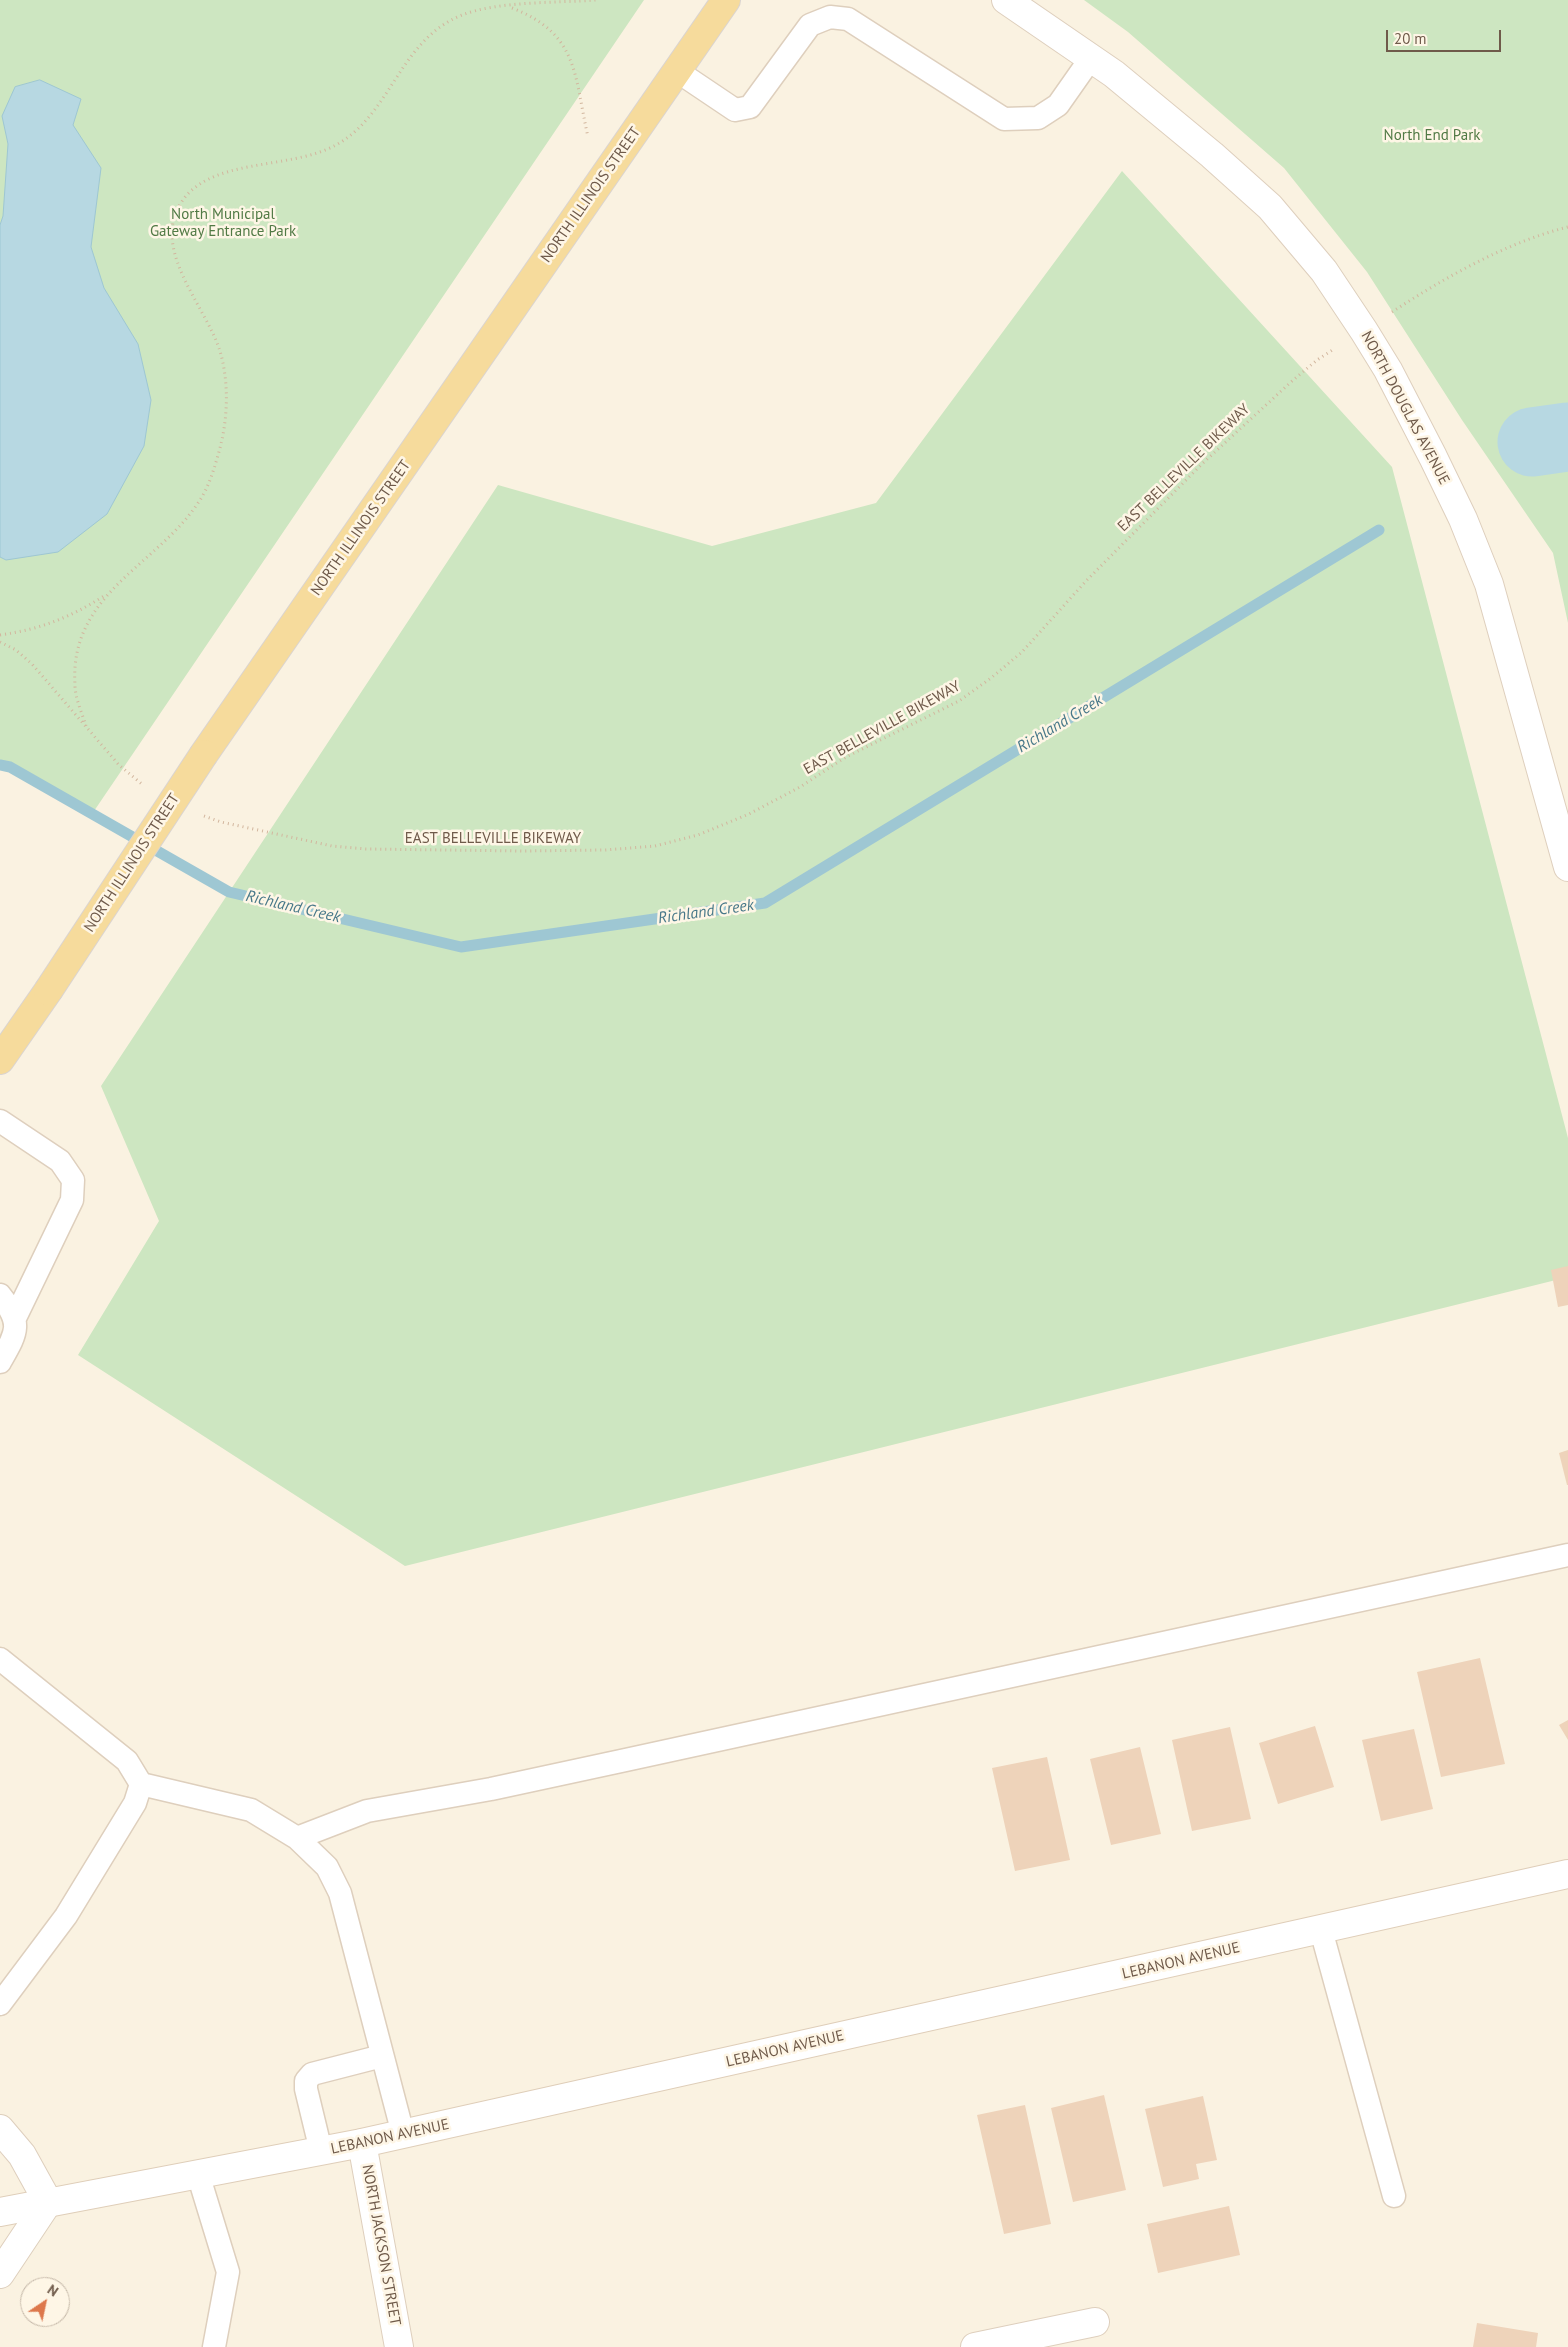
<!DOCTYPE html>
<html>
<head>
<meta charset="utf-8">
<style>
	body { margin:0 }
	#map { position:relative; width:1568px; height:2347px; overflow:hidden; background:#faf2e1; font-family:"PT Sans",sans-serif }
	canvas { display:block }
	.north { position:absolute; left:20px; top:2277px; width:50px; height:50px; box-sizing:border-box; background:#fef6e6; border:1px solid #c5b8a8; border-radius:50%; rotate:34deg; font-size:14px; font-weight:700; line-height:20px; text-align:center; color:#6f5a4a }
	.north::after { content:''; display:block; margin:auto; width:18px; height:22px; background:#dd784c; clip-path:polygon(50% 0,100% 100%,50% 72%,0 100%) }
	.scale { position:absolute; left:1386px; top:30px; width:115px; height:22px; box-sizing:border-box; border:2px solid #6f5a4a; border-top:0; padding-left:6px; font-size:15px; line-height:18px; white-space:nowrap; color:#6f5a4a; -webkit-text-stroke:4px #fef6e6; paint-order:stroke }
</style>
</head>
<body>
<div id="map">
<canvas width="1568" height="2347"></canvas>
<div class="north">N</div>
<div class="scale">20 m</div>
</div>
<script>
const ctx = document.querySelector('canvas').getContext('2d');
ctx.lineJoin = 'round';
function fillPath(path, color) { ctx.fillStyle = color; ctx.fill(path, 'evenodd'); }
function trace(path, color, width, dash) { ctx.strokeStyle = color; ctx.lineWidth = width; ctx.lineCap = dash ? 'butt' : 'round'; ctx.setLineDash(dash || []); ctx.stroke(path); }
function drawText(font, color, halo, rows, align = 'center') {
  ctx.font = font + ' "PT Sans",sans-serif'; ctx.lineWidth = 5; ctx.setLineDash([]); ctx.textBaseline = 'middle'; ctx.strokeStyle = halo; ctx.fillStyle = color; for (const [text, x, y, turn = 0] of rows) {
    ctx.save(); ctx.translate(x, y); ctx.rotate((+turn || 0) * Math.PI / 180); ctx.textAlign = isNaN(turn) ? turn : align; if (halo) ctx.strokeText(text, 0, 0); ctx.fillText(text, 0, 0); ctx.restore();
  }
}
const green = new Path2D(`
	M 0,0 L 644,0 L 92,814 L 10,767 L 0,765 Z
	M 1084,0 L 1568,0 L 1568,623 L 1553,553 L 1462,420 L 1367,272 L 1284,168 L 1128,32 Z
	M 1122,171 L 1392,467 L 1568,1138 L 1568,1277 L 405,1566 L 78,1355 L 159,1221 L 101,1086 L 498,485 L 712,546 L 876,503 Z`);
const water = new Path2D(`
	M 40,80 L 81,99 L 73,125 L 101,168 L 91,247 L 104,288 L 138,344 L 151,400 L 144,446 L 107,514 L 58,552 L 6,560 L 0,557 L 0,225 L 3,216 L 8,144 L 2,116 L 15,87 Z`);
const stream = new Path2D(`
	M 0,765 L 10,767 L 229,892 L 461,947 L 765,903 L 1379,530`);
const river = new Path2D(`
	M 1532,442 L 1568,437`);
const building = new Path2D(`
	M 1568,1266 L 1568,1305 L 1558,1307 L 1551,1270 Z
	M 1568,1450 L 1568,1485 L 1567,1485 L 1559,1453 Z
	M 1480,1658 L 1505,1764 L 1441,1777 L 1417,1672 Z
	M 1568,1720 L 1568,1740 L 1559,1725 Z
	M 1315,1726 L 1334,1787 L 1278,1804 L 1259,1743 Z
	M 1230,1727 L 1251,1819 L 1192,1831 L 1172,1740 Z
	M 1414,1729 L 1433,1809 L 1381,1821 L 1362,1740 Z
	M 1140,1747 L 1161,1834 L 1111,1845 L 1090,1759 Z
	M 1047,1757 L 1070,1860 L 1015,1871 L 992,1768 Z
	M 1104,2095 L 1126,2190 L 1073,2202 L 1051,2108 Z
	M 1203,2096 L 1217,2160 L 1196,2164 L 1199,2179 L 1163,2187 L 1145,2109 Z
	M 1025,2105 L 1051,2224 L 1004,2234 L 977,2115 Z
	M 1229,2206 L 1240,2255 L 1158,2273 L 1147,2224 Z
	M 1477,2323 L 1538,2333 L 1536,2347 L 1473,2347 Z`);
const path = new Path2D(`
	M 512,8 C 579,34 574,75 588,137
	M 1392,312 C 1444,278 1507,242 1568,227
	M 0,635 C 41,629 69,618 104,596
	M 0,642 L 16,650 L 32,664 L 119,765 L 143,785
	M 86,726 C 82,713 75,698 75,685 C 69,594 156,566 198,503 C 209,488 215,466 220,448 C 228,417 229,382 220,351 C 206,307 153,252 179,206 C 207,156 289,171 336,145 C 392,114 399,40 462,15 C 498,1 556,3 596,0
	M 204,816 L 221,822 L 332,846 L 366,849 L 525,851 L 605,850 L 655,846 L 698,835 L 749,814 L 800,787 L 846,757 L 959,701 L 991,678 L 1022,652 L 1086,581 L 1203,463 L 1291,382 L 1317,360 L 1334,349`);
const service = new Path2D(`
	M 677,71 L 735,110 L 750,107 L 810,25 L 830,17 L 848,19 L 1004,119 L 1038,118 L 1058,105 L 1091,58
	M 0,1121 L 60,1161 L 73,1180 L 72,1200 L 15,1318
	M 0,1295 C 23,1324 17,1332 0,1362
	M 0,1659 L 127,1761 L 141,1784 L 135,1803 L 66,1916 L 0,2004
	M 141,1784 L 251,1810 L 297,1838 L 327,1867 L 340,1893 L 403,2134
	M 297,1838 L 367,1811 L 491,1789 L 621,1761 L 1568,1555
	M 1321,1930 L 1394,2196
	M 321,2151 L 306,2089 L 306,2081 L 312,2074 L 382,2056
	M 198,2174 L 228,2272 L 214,2347`);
const minor = new Path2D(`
	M 0,2129 L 22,2155 L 48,2202 L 0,2274
	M 362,2143 L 399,2347
	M 975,2347 L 1095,2322`);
const tertiary = new Path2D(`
	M 1006,0 L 1114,74 L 1212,155 L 1270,207 L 1324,271 L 1364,331 L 1388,370 L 1433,457 L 1463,519 L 1489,584 L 1568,867`);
const secondary = new Path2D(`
	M 0,2212 L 362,2143 L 1568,1874`);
const primary = new Path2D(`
	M 204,754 L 726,0
	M 0,1060 L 48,991`);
const primaryBridge = new Path2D(`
	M 48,991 L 204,754`);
const parkNames = [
	["North End Park",1432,136],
	["North Municipal",223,215],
	["Gateway Entrance Park",223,232]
];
const streetNames = [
	["NORTH ILLINOIS STREET",591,195,-55],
	["NORTH DOUGLAS AVENUE",1405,408,62],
	["EAST BELLEVILLE BIKEWAY",1184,468,-44],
	["NORTH ILLINOIS STREET",361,528,-55],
	["EAST BELLEVILLE BIKEWAY",882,728,-29],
	["EAST BELLEVILLE BIKEWAY",493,839],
	["NORTH ILLINOIS STREET",132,863,-57],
	["LEBANON AVENUE",1181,1961,-13],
	["LEBANON AVENUE",785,2049,-13],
	["LEBANON AVENUE",390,2137,-12],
	["NORTH JACKSON STREET",381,2245,80]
];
const waterNames = [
	["Richland Creek",1060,724,-31],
	["Richland Creek",293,907,13],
	["Richland Creek",706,912,-8]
];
fillPath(green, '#cde6c1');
fillPath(water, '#b7d8e2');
trace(water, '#9ec7d3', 1);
trace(stream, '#9ec7d3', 11);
trace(river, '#b7d8e2', 69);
fillPath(building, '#eed3ba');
trace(service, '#decfbd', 25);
trace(minor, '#decfbd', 30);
trace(tertiary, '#decfbd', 30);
trace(secondary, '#dfceb9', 30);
trace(primary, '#dad4d0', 30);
trace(path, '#d2b69e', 3, [1, 4]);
trace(service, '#fff', 22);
trace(minor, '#fff', 28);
trace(tertiary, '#fff', 28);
trace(secondary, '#fff', 28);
trace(primary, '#f6db9c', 28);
trace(primaryBridge, '#dad4d0', 30, []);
trace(primaryBridge, '#f6db9c', 28);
drawText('15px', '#517a45', '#fef6e6', parkNames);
drawText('15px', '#6f5a4a', '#fef6e6', streetNames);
drawText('italic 16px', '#487889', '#fef6e6', waterNames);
</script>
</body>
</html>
